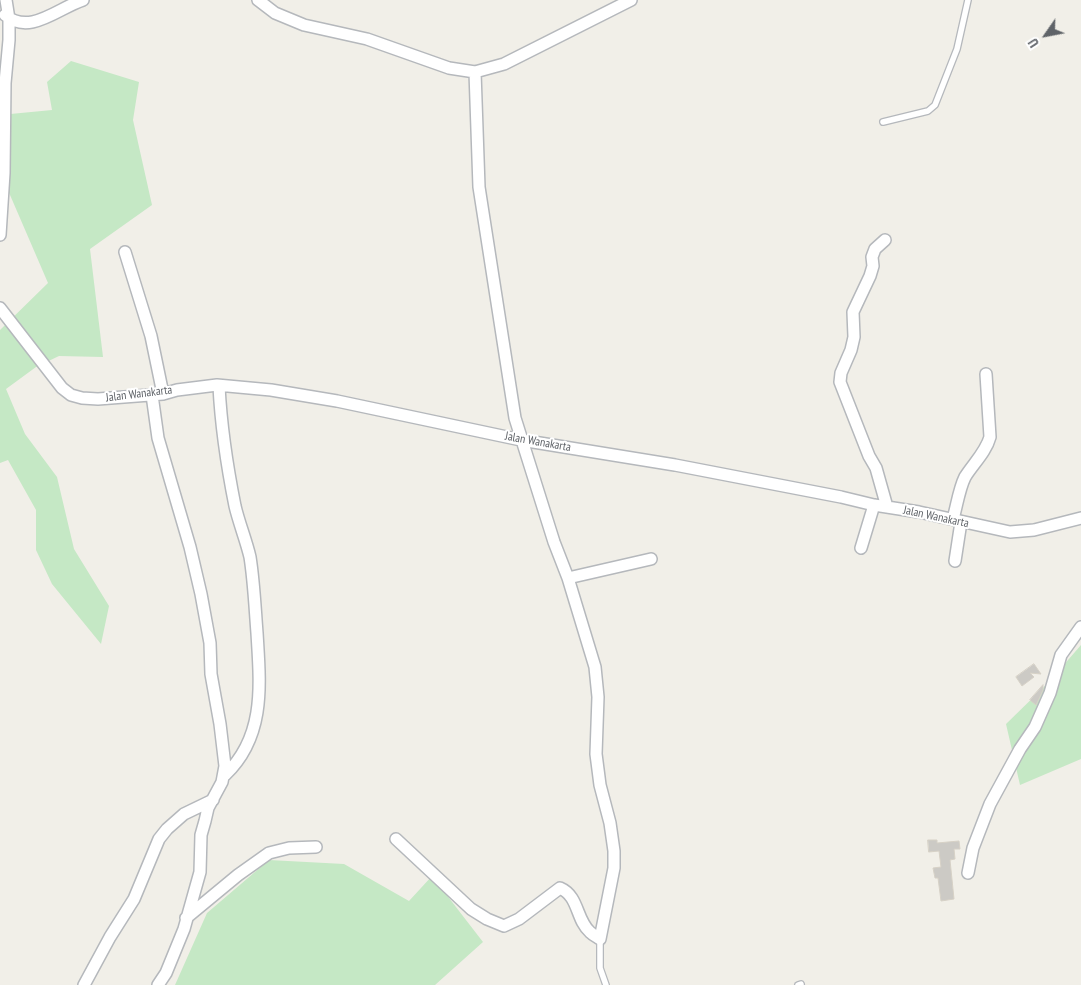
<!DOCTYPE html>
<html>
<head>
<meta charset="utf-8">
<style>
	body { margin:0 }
	#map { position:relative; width:1081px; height:985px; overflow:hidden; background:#f1efe8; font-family:"PT Sans Narrow",sans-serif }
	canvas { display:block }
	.north { position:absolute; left:1021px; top:10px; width:50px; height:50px; -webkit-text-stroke:4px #fff; paint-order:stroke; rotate:237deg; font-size:14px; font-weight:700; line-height:20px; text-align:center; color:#5f6368 }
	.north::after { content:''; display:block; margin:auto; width:18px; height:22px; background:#5f6368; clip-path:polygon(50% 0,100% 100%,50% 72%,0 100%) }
</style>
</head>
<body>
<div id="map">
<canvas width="1081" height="985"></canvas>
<div class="north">U</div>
</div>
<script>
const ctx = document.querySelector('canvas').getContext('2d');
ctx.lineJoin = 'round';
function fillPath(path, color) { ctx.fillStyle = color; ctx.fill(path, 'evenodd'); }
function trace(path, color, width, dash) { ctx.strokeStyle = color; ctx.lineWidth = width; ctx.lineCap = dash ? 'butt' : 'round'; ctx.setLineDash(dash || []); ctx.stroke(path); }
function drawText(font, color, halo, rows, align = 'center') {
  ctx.font = font + ' "PT Sans Narrow",sans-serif'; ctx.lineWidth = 4; ctx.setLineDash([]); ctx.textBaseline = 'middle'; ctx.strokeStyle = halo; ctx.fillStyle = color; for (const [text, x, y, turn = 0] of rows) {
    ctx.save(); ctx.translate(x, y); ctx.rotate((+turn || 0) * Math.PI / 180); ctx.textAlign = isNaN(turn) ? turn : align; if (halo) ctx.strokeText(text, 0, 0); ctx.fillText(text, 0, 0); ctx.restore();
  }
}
const green = new Path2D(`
	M 71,61 L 139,82 L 133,120 L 152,205 L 90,249 L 103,357 L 59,356 L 36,367 L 6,389 L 25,434 L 57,477 L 74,549 L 109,606 L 101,644 L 52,584 L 36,550 L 36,510 L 8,460 L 0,463 L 0,330 L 48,283 L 7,188 L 0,115 L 52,110 L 47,82 Z
	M 1081,645 L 1081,759 L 1020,785 L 1006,724 L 1049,682 Z
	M 269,860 L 344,864 L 409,901 L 432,876 L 483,942 L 435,985 L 175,985 L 207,913 Z`);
const building = new Path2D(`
	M 1034,664 L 1041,674 L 1030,673 L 1034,677 L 1022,686 L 1016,677 Z
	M 1043,685 L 1043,690 L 1036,705 L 1030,700 Z
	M 928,840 L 937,840 L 937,843 L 959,841 L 960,849 L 954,849 L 955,859 L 950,860 L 954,899 L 941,901 L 938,878 L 935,878 L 933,868 L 941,867 L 939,851 L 929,852 Z`);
const lane = new Path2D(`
	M 883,122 L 928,111 L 935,105 L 957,49 L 968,0
	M 600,939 L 600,968 L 606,985
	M 798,985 L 801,984`);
const street = new Path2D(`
	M 258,0 L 275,13 L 304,25 L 367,39 L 449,68 L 475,72 L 504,64 L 631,0
	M 5,15 C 30,36 58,8 83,0
	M 0,235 L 4,173 L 5,83 L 9,40 L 9,19 L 6,0
	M 885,240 L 875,249 L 872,257 L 873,266 L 870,276 L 853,312 L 854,337 L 851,350 L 841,373 L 840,382 L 869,456 L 876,468 L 887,507
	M 125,252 L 151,336 L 163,394
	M 0,308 L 62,388 L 71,395 L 82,398 L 98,399 L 163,394 L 177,390 L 217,385 L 271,390 L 337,401 L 521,440 L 675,465 L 841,497 L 874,505 L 919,512 L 1010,532 L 1034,530 L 1081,518
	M 219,386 C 221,426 227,466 235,506 C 239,523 246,540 250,557 C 254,582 255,608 257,633 C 260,684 266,736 225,775
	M 152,395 L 158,438 L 190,547 L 201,594 L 210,643 L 211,674 L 220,724 L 225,766 L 222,782 L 208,808 L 205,821 L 201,835 L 200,872 L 184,929 L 166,973 L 158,985
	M 953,519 C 957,505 959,489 965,477 C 973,464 986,452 990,437 L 986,374
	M 861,548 L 874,505
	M 955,561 L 961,522
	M 568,578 L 651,559
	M 396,839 L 471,909 L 487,919 L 504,926 L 519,919 L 560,888 C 579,896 576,920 590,932 C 593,935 597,937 600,939 L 614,868 L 614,851 L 610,823 L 600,785 L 596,754 L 598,697 L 595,667 L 568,578 L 554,542 L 515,418 L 479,187 L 475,72
	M 968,873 L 973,848 L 990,804 L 1020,749 L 1035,727 L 1050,693 L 1061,655 L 1081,627
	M 186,918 L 238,875 L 269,853 L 289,848 L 316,847
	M 84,985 L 110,937 L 134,899 L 159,839 L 167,829 L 184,814 L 213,800`);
const streetNames = [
	["Jalan Wanakarta",139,394,-7],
	["Jalan Wanakarta",538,442,10],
	["Jalan Wanakarta",936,517,12]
];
fillPath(green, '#c5e8c5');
fillPath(building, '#cccac5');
trace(building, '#d6d1c6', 1);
trace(lane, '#b5b8bc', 8);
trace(street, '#b5b8bc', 14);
trace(lane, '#fff', 5.5);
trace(street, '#fff', 11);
drawText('12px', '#5f6368', '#fff', streetNames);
</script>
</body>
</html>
